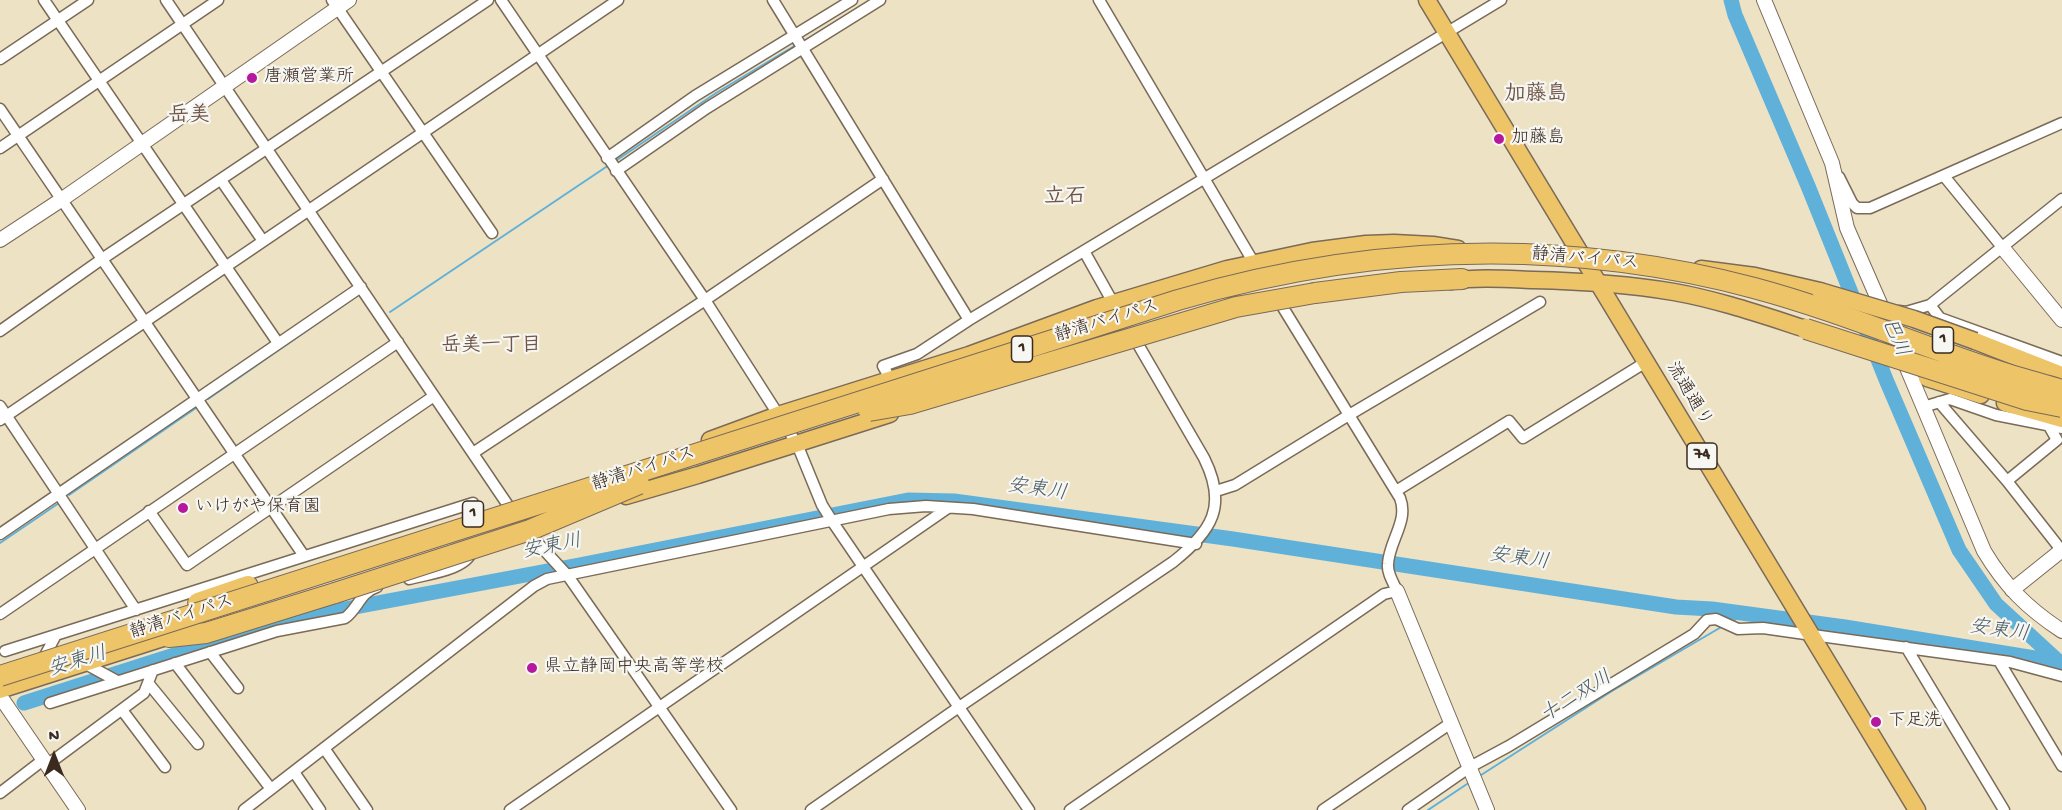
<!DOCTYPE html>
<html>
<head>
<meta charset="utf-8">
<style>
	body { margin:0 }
	#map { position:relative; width:2062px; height:810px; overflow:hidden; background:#eee2c4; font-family:"Gochi Hand",sans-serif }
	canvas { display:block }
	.north { position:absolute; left:24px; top:726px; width:60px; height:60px; -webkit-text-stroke:4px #f6f6f2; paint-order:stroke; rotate:0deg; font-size:16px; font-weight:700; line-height:24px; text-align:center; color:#3b2a1e }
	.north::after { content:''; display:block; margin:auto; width:21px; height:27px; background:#3b2a1e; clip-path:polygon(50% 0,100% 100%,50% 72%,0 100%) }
</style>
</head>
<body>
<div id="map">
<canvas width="2062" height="810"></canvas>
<div class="north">N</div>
</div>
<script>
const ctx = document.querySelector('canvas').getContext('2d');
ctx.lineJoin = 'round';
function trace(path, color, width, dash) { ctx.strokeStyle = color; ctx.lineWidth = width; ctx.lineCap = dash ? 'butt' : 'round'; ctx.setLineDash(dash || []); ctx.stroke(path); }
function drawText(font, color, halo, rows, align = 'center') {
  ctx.font = font + ' "Gochi Hand","Klee One",sans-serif'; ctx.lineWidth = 4.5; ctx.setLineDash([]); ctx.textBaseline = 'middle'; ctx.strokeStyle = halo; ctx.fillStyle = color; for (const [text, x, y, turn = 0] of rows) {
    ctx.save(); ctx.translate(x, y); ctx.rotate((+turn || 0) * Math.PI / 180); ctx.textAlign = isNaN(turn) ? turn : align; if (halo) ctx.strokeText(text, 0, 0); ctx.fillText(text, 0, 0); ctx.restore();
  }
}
const stream = new Path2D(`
	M 804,41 L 853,11
	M 614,162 L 716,93 L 796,45
	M 390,312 L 609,165
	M 208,399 L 360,294 L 361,296
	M 69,495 L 196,408
	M 0,543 L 59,503
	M 1731,622 L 1745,614
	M 1478,777 L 1612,691 L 1723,626
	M 1428,810 L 1470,782`);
const river = new Path2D(`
	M 1731,0 L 1735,15 L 1808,186 L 1887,382 L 1959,550 L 1996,604 L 2059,662
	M 24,703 L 281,621 L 579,565 L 908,500 L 954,501 L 1233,539 L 1676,607 L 1712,609 L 1845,627 L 2059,662`);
const minor = new Path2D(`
	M 44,0 L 278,343
	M 166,0 L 522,526 L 568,576 L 731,810
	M 332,0 L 492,233
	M 501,0 L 705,300 L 797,444 L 822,505 L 832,521 L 1029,810
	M 773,0 L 969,320
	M 1099,0 L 1254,263
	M 0,59 L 88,0
	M 0,109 L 304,556
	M 0,148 L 218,0
	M 607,158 L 695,96 L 852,0
	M 616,171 L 707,108 L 880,0
	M 1944,176 L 2002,247
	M 1839,177 L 1852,203 L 1857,208 L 1870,208 L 2062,123
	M 221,180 L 263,241
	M 1084,251 L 1116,308
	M 1930,305 L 2062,199
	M 1899,311 L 1906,312 L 1930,305 L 1940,318 L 2062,362
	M 0,331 L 102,259 L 488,0
	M 891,380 L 883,366 L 917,354 L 969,320 L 1501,0
	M 1939,402 L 2007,481 L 2062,551
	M 0,406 L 136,610
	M 1923,407 L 1950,399 L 1996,415 L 2062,428
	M 0,420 L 618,0
	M 473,453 L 705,300 L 883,179
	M 2007,481 L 2057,440 L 2049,426
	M 1216,491 L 1235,485 L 1349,415 L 1540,302
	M 1396,491 L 1509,421 L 1523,438 L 1646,362
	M 149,511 L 187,565 L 434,396
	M 0,534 L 361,287
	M 409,579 C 427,574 466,570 472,551
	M 0,614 L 398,342
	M 1906,647 L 2004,810
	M 5,651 L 473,503
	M 210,652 L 238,688
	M 42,661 L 56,635
	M 1999,661 L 2062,766
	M 84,663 L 117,681
	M 175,663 L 271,789
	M 149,684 L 198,744
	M 50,703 L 277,631 L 345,618 C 358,609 360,592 377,587
	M 122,710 L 165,767
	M 324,748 L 367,810
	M 47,765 L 144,693 L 153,670
	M 294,772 L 320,810
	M 0,793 L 43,760
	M 244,810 L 534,586 L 547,579 L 889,509 L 926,506 L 973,509 L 1196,544
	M 510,810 L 948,508
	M 811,810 L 959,707 L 1173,562 C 1212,531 1228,506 1204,458 L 1132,334
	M 1070,810 L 1384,594 L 1397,591 C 1393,582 1387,573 1388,564 C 1389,541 1409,521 1400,498 L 1282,306
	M 1323,810 L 1451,723
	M 1408,810 L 1470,767 L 1509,746 L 1694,634 L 1707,620 L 1716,619 L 1738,629 L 1763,628 L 1798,633 L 2010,662 L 2062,676`);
const tertiary = new Path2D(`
	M 1764,0 L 1832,163 L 1847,228 L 1895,338
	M 0,240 L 61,200 L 349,0
	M 2002,247 L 2062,320
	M 1902,356 L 1984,551 C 2005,586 2027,608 2062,631
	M 2012,590 L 2062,550
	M 1397,591 L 1487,810
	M 0,696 L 78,810`);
const primary = new Path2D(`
	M 1427,0 L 1917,810`);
const trunk = new Path2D(`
	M 1701,269 L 1755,276 L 1820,291
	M 1451,281 C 1478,277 1506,279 1533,280 C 1580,281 1627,284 1674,292 C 1719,300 1762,315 1806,329
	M 1975,341 L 2062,375
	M 1927,378 L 1981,395
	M 2005,403 L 2062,419
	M 710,440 L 778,415 L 969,355 L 1097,308 L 1227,269 L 1312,251 L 1366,244 L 1394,243 L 1433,245 L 1458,249
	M 626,496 L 698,475 L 890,414
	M 0,690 L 179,633`);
const motorway = new Path2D(`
	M 1315,293 L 1401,282 L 1462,279
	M 198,603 L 248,586
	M 169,637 L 206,633 L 335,593`);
const trunkBridge = new Path2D(`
	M 1820,291 L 1914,319 L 1975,341`);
const motorwayBridge = new Path2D(`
	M 1806,329 L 2027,400 L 2062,407
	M 869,411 L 910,404 L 1236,307 L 1315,293
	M 335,593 L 530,530 L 639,484
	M 0,676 L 1178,300 C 1369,244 1561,237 1754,288 C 1836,310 1913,343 1992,369 C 2015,377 2039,383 2062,390`);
const markers = [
	[252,78,6,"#b5179e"],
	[1499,139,6,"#b5179e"],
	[183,508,6,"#b5179e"],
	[532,668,6,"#b5179e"],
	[1876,722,6,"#b5179e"]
];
const shields = [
	[1943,340,21],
	[1022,349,21],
	[1702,456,30],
	[473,514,21]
];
const shieldNames = [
	["1",1943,340],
	["1",1022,349],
	["74",1702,456],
	["1",473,514]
];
const poiNames = [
	["唐瀬営業所",264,78],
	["加藤島",1511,139],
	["いけがや保育園",195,508],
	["県立静岡中央高等学校",544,668],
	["下足洗",1888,722]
];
const streetNames = [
	["静清バイパス",1585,260,5],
	["静清バイパス",1107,322,-17],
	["流通通り",1688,395,59],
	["静清バイパス",644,470,-18],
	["静清バイパス",182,618,-18]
];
const waterNames = [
	["巴川",1894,338,67],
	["安東川",1037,491,8],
	["安東川",552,548,-11],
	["安東川",1519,560,8],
	["安東川",1999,632,8],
	["安東川",78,663,-17],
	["十二双川",1577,698,-32]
];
const neighbourhoodNames = [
	["岳美一丁目",491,347]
];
const quarterNames = [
	["加藤島",1536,96],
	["岳美",189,117],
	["立石",1065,199]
];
trace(stream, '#5fb1da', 2);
trace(river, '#5fb1da', 15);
trace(minor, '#7a6a58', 13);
trace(tertiary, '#7a6a58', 16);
trace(primary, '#7a6a58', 19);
trace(trunk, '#7a6a58', 19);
trace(motorway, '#7a6a58', 22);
trace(minor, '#fff', 10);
trace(tertiary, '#fff', 14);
trace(primary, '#eec469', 16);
trace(trunk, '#eec469', 16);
trace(motorway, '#eec469', 20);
trace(trunkBridge, '#7a6a58', 19, []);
trace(motorwayBridge, '#7a6a58', 22, []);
trace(trunkBridge, '#eec469', 16);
trace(motorwayBridge, '#eec469', 20);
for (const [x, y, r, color] of markers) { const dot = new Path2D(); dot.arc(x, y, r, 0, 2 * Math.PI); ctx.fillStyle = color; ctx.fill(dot); trace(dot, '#f6f6f2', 2); }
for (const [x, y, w] of shields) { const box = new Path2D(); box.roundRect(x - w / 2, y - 13, w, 26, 4.5); ctx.fillStyle = '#f6f6f2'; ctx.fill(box); trace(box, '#3b2a1e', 1.5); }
drawText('bold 16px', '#3b2a1e', null, shieldNames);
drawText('18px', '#3b2a1e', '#f6f6f2', poiNames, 'left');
drawText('18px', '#3b2a1e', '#f6f6f2', streetNames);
drawText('italic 20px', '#485960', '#f6f6f2', waterNames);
drawText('bold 20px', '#705446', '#f6f6f2', neighbourhoodNames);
drawText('bold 21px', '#705446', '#f6f6f2', quarterNames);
</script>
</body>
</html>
